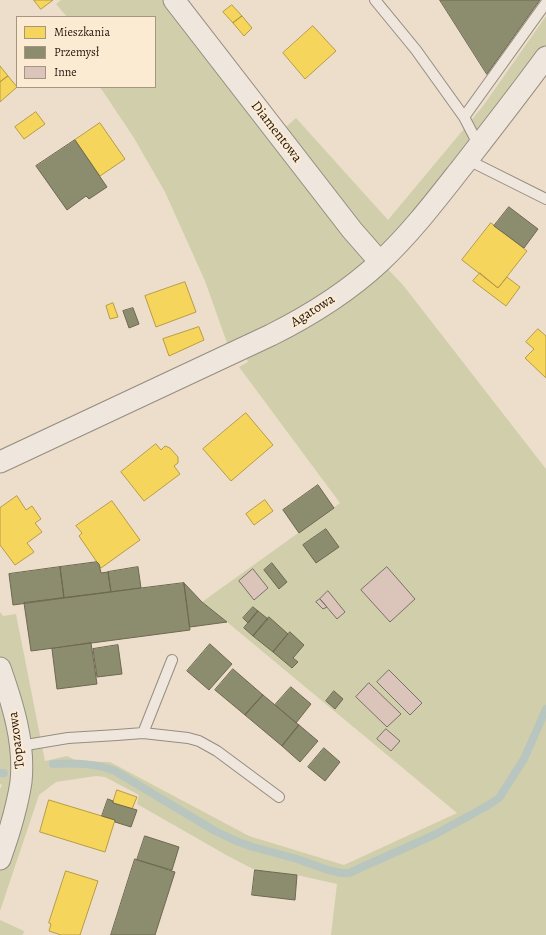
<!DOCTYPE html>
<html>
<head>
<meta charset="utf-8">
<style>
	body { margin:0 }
	#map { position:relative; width:546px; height:935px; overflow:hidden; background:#ecdeca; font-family:Alegreya,serif }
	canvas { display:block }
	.legend { position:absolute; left:16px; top:16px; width:140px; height:72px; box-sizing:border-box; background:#fcebd3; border:1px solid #a69583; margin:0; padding:5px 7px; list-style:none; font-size:12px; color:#24150c }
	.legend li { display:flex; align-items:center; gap:8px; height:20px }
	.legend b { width:20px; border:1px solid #a69583 }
</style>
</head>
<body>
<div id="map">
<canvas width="546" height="935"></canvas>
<ul class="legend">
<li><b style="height:11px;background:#f6d55c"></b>Mieszkania</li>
<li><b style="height:11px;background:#8c8c6e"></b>Przemysł</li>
<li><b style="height:11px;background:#dbc5ba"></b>Inne</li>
</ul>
</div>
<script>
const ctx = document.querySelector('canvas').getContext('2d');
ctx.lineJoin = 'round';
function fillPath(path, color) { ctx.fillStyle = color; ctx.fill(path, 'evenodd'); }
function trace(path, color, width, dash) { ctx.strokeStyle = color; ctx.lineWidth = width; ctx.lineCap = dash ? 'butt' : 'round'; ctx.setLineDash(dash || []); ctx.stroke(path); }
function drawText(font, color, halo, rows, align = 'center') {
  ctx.font = font + ' Alegreya,serif'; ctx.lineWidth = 4; ctx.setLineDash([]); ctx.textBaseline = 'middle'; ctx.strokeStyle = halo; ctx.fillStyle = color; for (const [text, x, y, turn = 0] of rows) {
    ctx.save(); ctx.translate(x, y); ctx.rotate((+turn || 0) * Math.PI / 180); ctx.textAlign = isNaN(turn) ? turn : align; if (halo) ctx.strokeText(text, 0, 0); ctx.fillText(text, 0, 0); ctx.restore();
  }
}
const green = new Path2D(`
	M 61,0 L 174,0 L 278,134 L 296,118 L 388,220 L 483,106 L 546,16 L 546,57 L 381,262 L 403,285 L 546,469 L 546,935 L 331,935 L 337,884 L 297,875 L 255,870 L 228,856 L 137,804 L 139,795 L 105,777 L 96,776 L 56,782 L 39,795 L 0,911 L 0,789 L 2,785 L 0,784 L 0,612 L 3,616 L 16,614 L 45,761 L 67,756 L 77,761 L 110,762 L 249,836 L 344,865 L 457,813 L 227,622 L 202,602 L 340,503 L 245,375 L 239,367 L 248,362 L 242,349 L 231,354 L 205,281 L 165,192 L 134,138 L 100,87 L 155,87 L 155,17 L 67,17 L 56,4 Z
	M 0,920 L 24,931 L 23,935 L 0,935 Z`);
const homes = new Path2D(`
	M 34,0 L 53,0 L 41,9 Z
	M 232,5 L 242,16 L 233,23 L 223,12 Z
	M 242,16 L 252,28 L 244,36 L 233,23 Z
	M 313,26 L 336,51 L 305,79 L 283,53 Z
	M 0,66 L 8,76 L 0,82 Z
	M 8,76 L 17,87 L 0,102 L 0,82 Z
	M 36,112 L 45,124 L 24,139 L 15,127 Z
	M 100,123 L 125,159 L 100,176 L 75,140 Z
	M 491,223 L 527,251 L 498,288 L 462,260 Z
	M 480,273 L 498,288 L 507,277 L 520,287 L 506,306 L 473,281 Z
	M 185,282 L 196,312 L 156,327 L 145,296 Z
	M 113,303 L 118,317 L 110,319 L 106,306 Z
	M 199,327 L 204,340 L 169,356 L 163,339 Z
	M 538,329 L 546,336 L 546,378 L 525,358 L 534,349 L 526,342 Z
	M 246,413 L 273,445 L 231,481 L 203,449 Z
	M 156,444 L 161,450 L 165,446 L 170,448 L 178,457 L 178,463 L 174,466 L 180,474 L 144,501 L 121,472 Z
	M 17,496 L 26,510 L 32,506 L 41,519 L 35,523 L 42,532 L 27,543 L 34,552 L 15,565 L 0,545 L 0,508 Z
	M 265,500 L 273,511 L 254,525 L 246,514 Z
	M 112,501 L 140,540 L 101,568 L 79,536 L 82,533 L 76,526 Z
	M 117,790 L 137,797 L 132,809 L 113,803 Z
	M 49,800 L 115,820 L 105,852 L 40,832 Z
	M 66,871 L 98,881 L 80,935 L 61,935 L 49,931 L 51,924 L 49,923 Z`);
const industry = new Path2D(`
	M 440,0 L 540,0 L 487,74 Z
	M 75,140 L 107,187 L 89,199 L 86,196 L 67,210 L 36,166 Z
	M 509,207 L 538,229 L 524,248 L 494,226 Z
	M 133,308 L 139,324 L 129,328 L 123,311 Z
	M 318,485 L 334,508 L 299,533 L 283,510 Z
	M 326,529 L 339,547 L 316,563 L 303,545 Z
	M 97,562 L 99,564 L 101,573 L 108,572 L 111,592 L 64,598 L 60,567 Z
	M 272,563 L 287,582 L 279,589 L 264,570 Z
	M 60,567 L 64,598 L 13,605 L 9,574 Z
	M 138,567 L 141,588 L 111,592 L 108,572 Z
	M 184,583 L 190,630 L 31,651 L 24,603 Z
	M 184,583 L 202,602 L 227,622 L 190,627 Z
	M 253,607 L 258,611 L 248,623 L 243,618 Z
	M 258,611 L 268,619 L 253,636 L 244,628 Z
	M 269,617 L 288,634 L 273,652 L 253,636 Z
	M 290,632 L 304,645 L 293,658 L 298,662 L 292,668 L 273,652 Z
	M 91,643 L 97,684 L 57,689 L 52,649 Z
	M 210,644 L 232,664 L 209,690 L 187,671 Z
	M 118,645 L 122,674 L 97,677 L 93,649 Z
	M 233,669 L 263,695 L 245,715 L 215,690 Z
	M 291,687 L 311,704 L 296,723 L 275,705 Z
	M 334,691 L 343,699 L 335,709 L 326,701 Z
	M 263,695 L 299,725 L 282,746 L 245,715 Z
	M 299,725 L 318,741 L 300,762 L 282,746 Z
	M 324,748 L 340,762 L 325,781 L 308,767 Z
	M 108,799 L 113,801 L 113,803 L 137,810 L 131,827 L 115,822 L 115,820 L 102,816 Z
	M 145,836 L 179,847 L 172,870 L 137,860 Z
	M 135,859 L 175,872 L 155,935 L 111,935 Z
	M 255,870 L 297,875 L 295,900 L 252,895 Z`);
const stream = new Path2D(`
	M 53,764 C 74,763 95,763 115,771 L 215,831 L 236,841 L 253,847 L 297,859 L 328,870 L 341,873 L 349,873 L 434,835 L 487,806 L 499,798 L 524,759 L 546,709
	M 0,773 L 4,773`);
const building = new Path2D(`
	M 387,567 L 415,599 L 390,622 L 361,590 Z
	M 253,569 L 268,588 L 254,600 L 239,581 Z
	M 328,591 L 345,612 L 337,619 L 320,599 Z
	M 320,599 L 327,607 L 323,609 L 316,602 Z
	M 389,670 L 422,703 L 410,715 L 377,682 Z
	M 369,683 L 401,714 L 387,727 L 356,697 Z
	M 386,729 L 400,741 L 391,751 L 377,739 Z`);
const service = new Path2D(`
	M 375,0 L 416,50 L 464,117 L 479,146
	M 464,117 L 546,3
	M 468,160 L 546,199
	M 143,733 L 172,660
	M 20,746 L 68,738 L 117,735 L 143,733 L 188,738 L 199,741 L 217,751 L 279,797`);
const minor = new Path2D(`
	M 174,0 L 352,230 L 380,262
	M 0,462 L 271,335 C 311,315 348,292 381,261 C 411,233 436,200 462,167 C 490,131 519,94 546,57
	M 0,668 C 13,705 25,743 21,782 C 17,808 9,834 0,859`);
const streetNames = [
	["Diamentowa",276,132,52],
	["Agatowa",313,311,-32],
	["Topazowa",17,740,-97]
];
fillPath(green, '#d1cfab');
fillPath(homes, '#f6d55c');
trace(homes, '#b79b44', 1);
fillPath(industry, '#8c8c6e');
trace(industry, '#6d6851', 1);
trace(stream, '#b8c6bf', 8);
fillPath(building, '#dbc5ba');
trace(building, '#7a7166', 1);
trace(service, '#968c80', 12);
trace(minor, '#968c80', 23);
trace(service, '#efe7dd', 10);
trace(minor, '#efe7dd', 21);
drawText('14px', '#24150c', '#fcebd3', streetNames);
</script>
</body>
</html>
